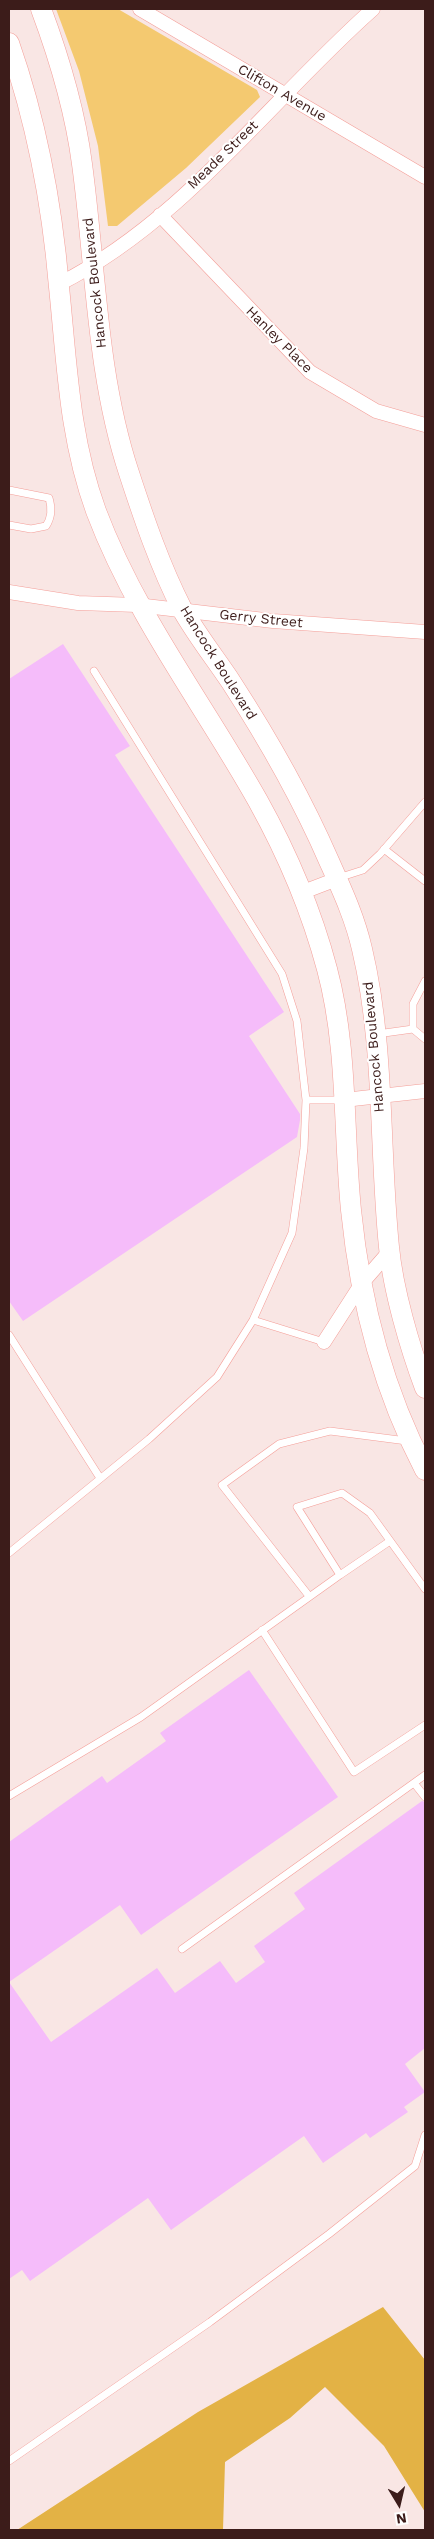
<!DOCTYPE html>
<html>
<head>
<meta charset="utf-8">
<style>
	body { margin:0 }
	#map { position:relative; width:434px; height:2539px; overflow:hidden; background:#f9e6e4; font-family:"Work Sans",sans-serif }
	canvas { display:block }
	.frame { position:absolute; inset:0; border:10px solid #3c1c1a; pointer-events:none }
	.north { position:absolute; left:374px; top:2479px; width:50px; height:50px; -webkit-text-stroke:4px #fff; paint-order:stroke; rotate:171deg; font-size:14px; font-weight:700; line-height:20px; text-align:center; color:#3c1c1a }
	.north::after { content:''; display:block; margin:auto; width:18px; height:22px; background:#3c1c1a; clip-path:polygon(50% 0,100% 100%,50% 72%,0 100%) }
</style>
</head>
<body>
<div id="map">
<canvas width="434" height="2539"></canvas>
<div class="frame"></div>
<div class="north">N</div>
</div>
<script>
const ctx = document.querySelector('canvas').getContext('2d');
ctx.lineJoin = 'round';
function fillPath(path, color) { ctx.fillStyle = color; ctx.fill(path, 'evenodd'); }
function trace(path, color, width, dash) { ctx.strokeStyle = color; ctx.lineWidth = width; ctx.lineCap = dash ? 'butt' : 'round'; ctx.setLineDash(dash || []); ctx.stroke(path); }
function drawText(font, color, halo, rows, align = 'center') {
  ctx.font = font + ' "Work Sans",sans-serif'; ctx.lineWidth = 4; ctx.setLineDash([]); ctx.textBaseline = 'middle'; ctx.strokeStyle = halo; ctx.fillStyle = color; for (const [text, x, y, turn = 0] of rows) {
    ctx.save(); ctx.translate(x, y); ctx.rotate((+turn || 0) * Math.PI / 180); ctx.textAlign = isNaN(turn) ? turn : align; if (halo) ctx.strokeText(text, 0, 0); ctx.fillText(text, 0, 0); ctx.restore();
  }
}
const green = new Path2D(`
	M 56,9 L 118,9 L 257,90 L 260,97 L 186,168 L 117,226 L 108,226 L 98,146 L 79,71 Z`);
const forest = new Path2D(`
	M 383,2307 L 425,2360 L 425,2512 L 384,2446 L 325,2387 L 290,2418 L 225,2462 L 223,2530 L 17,2530 L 198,2412 Z`);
const building = new Path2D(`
	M 63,644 L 130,746 L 115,755 L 284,1012 L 249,1036 L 300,1114 L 300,1120 L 297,1137 L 23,1321 L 9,1301 L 9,679 Z
	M 249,1670 L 338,1797 L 141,1935 L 120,1905 L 9,1982 L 51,2042 L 157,1968 L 175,1993 L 220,1961 L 236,1983 L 265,1962 L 254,1946 L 305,1909 L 294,1893 L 422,1801 L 425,1802 L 425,2048 L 405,2064 L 425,2092 L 404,2107 L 408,2112 L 370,2138 L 366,2133 L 323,2163 L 304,2136 L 171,2230 L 148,2198 L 30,2281 L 22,2270 L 9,2279 L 9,1842 L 102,1776 L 107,1783 L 166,1741 L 160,1733 Z`);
const lane = new Path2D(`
	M 9,490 L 49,498 C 52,508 52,517 46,526 L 31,529 L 9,525
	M 94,671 L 282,974 L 297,1021 L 306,1100
	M 384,849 L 425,881
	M 338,878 L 363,870 L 380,854 L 425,802
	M 413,1029 L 413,1004 L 425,981
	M 377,1034 L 413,1029 L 425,1039
	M 253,1320 L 324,1342
	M 9,1335 L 100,1478
	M 9,1553 L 149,1439 L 217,1377 L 253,1320 L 292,1233 L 304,1148 L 306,1100 L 342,1100
	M 340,1575 L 390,1541
	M 309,1596 L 222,1485 L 279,1444 L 330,1431 L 407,1441
	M 262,1630 L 354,1772 L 425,1725
	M 414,1783 L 425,1797
	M 9,1796 L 141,1717 L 340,1575 L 297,1507 L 342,1493 L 370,1513 L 425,1589
	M 182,1949 L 425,1775
	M 9,2461 L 210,2322 L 329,2234 L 415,2166 L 425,2135`);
const street = new Path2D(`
	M 140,9 L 425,177
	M 160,215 L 310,372 L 376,411 L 425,425
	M 59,284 C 184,221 270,100 373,9
	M 9,592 L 78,603 L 137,605 L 273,621 L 425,632
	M 303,892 L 337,879
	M 344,1100 L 425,1091
	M 324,1342 L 362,1283 L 389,1252`);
const secondary = new Path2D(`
	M 41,9 C 60,60 75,110 82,164 C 96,267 96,373 129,473 C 144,519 160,566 182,609 C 196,634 215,658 231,682 C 268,739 302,799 329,861 C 342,890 355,918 362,949 C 385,1045 379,1149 389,1247 C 393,1290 410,1348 425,1388
	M 9,43 C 37,123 52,204 59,287 C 67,364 69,437 96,511 C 136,617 203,703 258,801 C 288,855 311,909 327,969 C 348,1047 343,1129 351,1210 C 360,1300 383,1390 425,1470`);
const streetNames = [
	["Clifton Avenue",282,93,30],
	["Meade Street",223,155,-44],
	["Hancock Boulevard",95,283,-96],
	["Hanley Place",279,340,45],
	["Gerry Street",261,619,6],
	["Hancock Boulevard",218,663,58],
	["Hancock Boulevard",374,1047,-95]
];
fillPath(green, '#f4c970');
fillPath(forest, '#e3b245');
fillPath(building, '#f5bcfa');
trace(lane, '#f49e98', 8);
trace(street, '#f49e98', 15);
trace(secondary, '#f49e98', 21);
trace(lane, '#fff', 7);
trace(street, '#fff', 14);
trace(secondary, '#fff', 20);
drawText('14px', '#3c1c1a', '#fff', streetNames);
</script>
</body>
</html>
